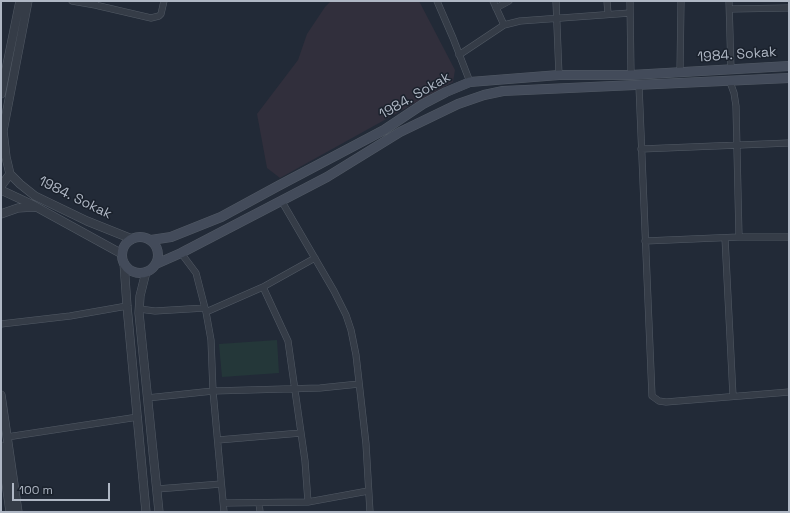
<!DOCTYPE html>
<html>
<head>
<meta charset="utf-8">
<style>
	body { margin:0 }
	#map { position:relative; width:790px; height:513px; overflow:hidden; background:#222a37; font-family:"Space Grotesk",sans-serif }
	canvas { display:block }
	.frame { position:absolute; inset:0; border:2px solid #afb7c4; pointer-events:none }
	.scale { position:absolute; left:12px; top:483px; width:98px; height:18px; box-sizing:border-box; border:2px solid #afb7c4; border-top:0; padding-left:5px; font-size:12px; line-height:14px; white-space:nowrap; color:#afb7c4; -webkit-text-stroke:3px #1a212c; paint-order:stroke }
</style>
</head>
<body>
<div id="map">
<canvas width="790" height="513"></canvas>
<div class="frame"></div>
<div class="scale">100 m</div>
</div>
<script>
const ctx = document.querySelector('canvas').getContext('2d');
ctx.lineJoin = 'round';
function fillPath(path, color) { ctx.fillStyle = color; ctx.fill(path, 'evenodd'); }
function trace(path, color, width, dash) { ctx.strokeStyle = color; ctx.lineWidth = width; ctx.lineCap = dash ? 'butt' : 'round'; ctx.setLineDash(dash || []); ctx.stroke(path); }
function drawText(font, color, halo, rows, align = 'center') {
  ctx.font = font + ' "Space Grotesk",sans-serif'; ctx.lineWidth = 3; ctx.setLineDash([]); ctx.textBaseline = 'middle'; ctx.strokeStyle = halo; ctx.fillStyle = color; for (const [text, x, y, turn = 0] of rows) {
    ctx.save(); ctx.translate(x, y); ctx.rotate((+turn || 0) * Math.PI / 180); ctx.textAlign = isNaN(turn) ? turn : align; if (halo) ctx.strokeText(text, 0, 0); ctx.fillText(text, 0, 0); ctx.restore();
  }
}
const medical = new Path2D(`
	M 331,1 L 419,1 L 455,70 L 453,82 L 280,178 L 267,168 L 257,114 L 298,60 L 307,34 L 325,7 Z`);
const green = new Path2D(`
	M 277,340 L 279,373 L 222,377 L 219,344 Z`);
const minor = new Path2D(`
	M 72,1 L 95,5 L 95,2
	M 437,1 L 453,38 L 470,82
	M 493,1 L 504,25
	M 556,1 L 559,75
	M 607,1 L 608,14
	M 630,1 L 631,75
	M 729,1 L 731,70
	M 95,5 L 151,18 L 159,16 L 161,14 L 164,1
	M 496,8 L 509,1
	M 730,9 L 789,8
	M 459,55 L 504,25 L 520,21 L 630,13
	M 680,72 L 681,1
	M 730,82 L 734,93 L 736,106 L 739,237
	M 639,86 L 652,396 L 659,401 L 666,402 L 789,392
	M 641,149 L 789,143
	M 281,200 L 334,291 L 346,315 L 351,330 L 356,355 L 366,444 L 370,512
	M 725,238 L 733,396
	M 645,241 L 739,237 L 789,237
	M 181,253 L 196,273 L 206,312 L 211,340 L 213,391 L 224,512
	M 263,287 L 288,341 L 305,461 L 308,502
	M 139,309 L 155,311 L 205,308
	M 206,312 L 263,287 L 315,258
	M 1,324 L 70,316 L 127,306
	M 147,398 L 213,391 L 320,388 L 359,384
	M 7,437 L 138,417
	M 218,440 L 301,433
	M 157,489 L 221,484
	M 224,503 L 308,502 L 368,491
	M 259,503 L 260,512`);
const tertiary = new Path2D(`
	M 1,94 L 20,1
	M 10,174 L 20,184 L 35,196 L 87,221 L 132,239
	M 1,186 L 10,174 L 6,157 L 3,131 L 28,1
	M 1,190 L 31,204 L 122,254
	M 1,214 L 18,208 L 35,207
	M 124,263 L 127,306 L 146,512
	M 146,272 L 140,296 L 139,313 L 159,512
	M 1,395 L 18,512
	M 1,446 L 10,512`);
const secondary = new Path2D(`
	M122 255a18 18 0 1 1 36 0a18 18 0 1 1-36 0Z
	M 151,240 L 171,237 L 221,217 L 278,186 L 384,130 L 423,104 L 446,92 L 470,82 L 559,75 L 631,75 L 789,66
	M 156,264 L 181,253 L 327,177 L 400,132 L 458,104 L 484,95 L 503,91 L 789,78`);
const streetNames = [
	["1984. Sokak",737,55,-4],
	["1984. Sokak",415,96,-30],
	["1984. Sokak",75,198,26]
];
fillPath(medical, '#312f3c');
fillPath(green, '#243739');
trace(minor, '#525a65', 7);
trace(tertiary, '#525a65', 9);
trace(secondary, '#525a65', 10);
trace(minor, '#353c47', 6);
trace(tertiary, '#353c47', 8);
trace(secondary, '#434b5a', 9);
drawText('14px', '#afb7c4', '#1a212c', streetNames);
</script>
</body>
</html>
